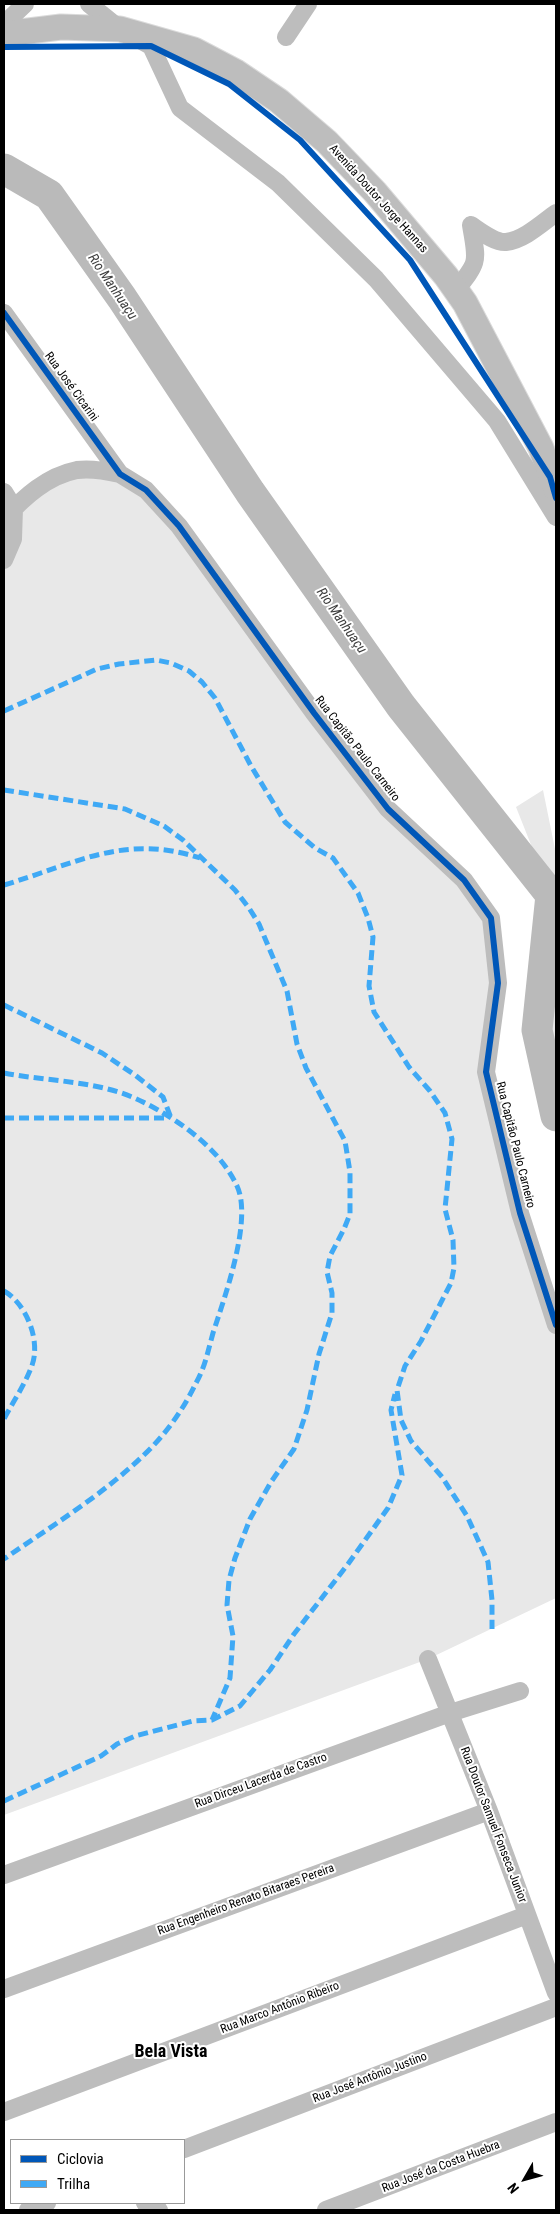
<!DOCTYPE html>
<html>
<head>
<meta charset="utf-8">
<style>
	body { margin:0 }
	#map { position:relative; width:560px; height:2214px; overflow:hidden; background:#fff; font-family:"Roboto Condensed",sans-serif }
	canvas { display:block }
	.frame { position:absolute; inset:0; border:5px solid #000; pointer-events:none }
	.legend { position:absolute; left:10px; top:2139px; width:175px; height:65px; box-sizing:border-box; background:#fff; border:1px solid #999; margin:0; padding:6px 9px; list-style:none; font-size:15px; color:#000 }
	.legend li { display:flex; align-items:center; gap:10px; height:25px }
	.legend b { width:25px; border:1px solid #999 }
	.north { position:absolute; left:500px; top:2154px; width:50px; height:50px; -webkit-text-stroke:4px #fff; paint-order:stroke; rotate:232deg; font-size:14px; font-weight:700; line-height:20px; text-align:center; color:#000 }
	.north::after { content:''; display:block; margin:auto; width:18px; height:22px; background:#000; clip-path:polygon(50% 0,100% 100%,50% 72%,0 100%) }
</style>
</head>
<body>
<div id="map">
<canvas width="560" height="2214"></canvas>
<div class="frame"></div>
<ul class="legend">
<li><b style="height:6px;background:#0057b8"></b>Ciclovia</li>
<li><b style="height:6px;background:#3fa9f5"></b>Trilha</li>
</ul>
<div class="north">N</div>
</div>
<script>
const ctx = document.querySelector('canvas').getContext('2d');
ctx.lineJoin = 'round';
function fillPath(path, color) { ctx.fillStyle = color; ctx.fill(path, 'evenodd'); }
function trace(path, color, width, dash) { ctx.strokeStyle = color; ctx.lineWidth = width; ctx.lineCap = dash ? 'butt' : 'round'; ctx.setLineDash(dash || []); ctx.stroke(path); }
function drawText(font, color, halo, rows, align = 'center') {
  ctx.font = font + ' "Roboto Condensed",sans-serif'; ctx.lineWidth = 4; ctx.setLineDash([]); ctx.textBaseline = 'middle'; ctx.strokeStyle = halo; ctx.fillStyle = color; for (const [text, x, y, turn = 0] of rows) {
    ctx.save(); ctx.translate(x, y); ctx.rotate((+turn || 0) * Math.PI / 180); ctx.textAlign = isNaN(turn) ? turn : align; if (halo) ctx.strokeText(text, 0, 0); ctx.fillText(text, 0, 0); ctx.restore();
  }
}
const green = new Path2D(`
	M 78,470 L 146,490 L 314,713 L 491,918 L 498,983 L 486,1072 L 556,1325 L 556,1598 L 428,1659 L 4,1815 L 4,519 Z
	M 543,790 L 556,854 L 556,1115 L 537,1030 L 551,895 L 516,807 Z`);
const river = new Path2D(`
	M 4,169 L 49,195 L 122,298 L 250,492 L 401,706 L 551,895 L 537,1030 L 556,1116`);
const minor = new Path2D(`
	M 89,4 L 120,29 L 151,46 L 180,108 L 278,183 L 376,279 L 497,421 L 556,517
	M 4,24 L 25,4
	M 286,37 L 308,4
	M 471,225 C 480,231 495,243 506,242 C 524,240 542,223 556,213
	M 456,290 C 480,260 477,262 471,225
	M 4,313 L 120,474 L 146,490 L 179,526 L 314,713 L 388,809 L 464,880 L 491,918 L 498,983 L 486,1072 L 520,1213 L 556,1325
	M 4,492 L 14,508 L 13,539 L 4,560
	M 4,519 C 24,497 47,476 77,470 C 91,468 107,471 120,474
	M 428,1659 L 489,1811 L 556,1993
	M 4,1875 L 450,1713 L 520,1691
	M 4,1989 L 489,1811
	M 4,2112 L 527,1915
	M 184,2149 L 556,2007
	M 145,2203 L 159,2210
	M 28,2210 L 47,2203
	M 326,2210 L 556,2122`);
const highway = new Path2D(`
	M 4,34 L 61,27 L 120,29 L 194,50 L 236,72 L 279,101 L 327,142 L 375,192 L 446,276 L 465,303 L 541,448 L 556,489`);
const quiet = new Path2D(`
	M 4,711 L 97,669 L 119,664 L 156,660 L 171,663 L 189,671 L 202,682 L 215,698 L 251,766 L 285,822 L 315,848 L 333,858 L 358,893 L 368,918 L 373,937 L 369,986 L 374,1012 L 409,1067 L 430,1091 L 445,1113 L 452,1139 L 445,1209 L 453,1240 L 454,1268 L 451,1283 L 421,1341 L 405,1366 L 397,1390 L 401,1420 L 411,1441 L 442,1477 L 467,1516 L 488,1562 L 492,1600 L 492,1629
	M 4,790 L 125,809 L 164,826 L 183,840 L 235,890 L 249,908 L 259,924 L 287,991 L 297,1044 L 306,1068 L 345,1141 L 350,1172 L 350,1214 L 344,1229 L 330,1256 L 327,1272 L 332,1293 L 332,1313 L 319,1354 L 307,1410 L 294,1449 L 271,1482 L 250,1519 L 235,1558 L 229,1580 L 227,1605 L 233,1636 L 230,1678 L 212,1720
	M 4,885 C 75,864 124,833 200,858
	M 4,1005 L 102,1053 L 135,1075 L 163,1097 L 171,1118
	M 4,1073 C 50,1082 100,1080 143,1102 C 179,1120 220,1149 237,1186 C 253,1220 224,1299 213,1333 C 208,1351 205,1367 196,1383 C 184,1408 168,1431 149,1450 C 106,1493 53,1525 4,1559
	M 4,1118 L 168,1118
	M 4,1291 C 27,1304 42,1343 31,1368 C 24,1386 13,1402 4,1419
	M 4,1801 L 101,1756 L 117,1744 L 135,1736 L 193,1721 L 212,1720 L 240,1706 L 270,1670 L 294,1634 L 348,1564 L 388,1508 L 402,1475 L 391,1410 L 395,1394`);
const cycleway = new Path2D(`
	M 4,47 L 151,46 L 229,84 L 300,140 L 410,260 L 550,477 L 556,498
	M 4,313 L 120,474 L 146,490 L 179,526 L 314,713 L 388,809 L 464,880 L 491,918 L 498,983 L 486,1072 L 520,1213 L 556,1325`);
const streetNames = [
	["Avenida Doutor Jorge Hannas",378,199,48],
	["Rua José Cicarini",71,387,54],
	["Rua Capitão Paulo Carneiro",357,749,52],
	["Rua Capitão Paulo Carneiro",515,1145,76],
	["Rua Dirceu Lacerda de Castro",261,1781,-20],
	["Rua Doutor Samuel Fonseca Junior",493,1825,69],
	["Rua Engenheiro Renato Bitaraes Pereira",246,1900,-20],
	["Rua Marco Antônio Ribeiro",280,2008,-21],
	["Rua José Antônio Justino",370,2078,-21],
	["Rua José da Costa Huebra",441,2167,-21]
];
const waterNames = [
	["Rio Manhuaçu",112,287,56],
	["Rio Manhuaçu",341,621,55]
];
const districtNames = [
	["Bela Vista",171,2052]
];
fillPath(green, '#e8e8e8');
trace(river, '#bababa', 31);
trace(highway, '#dbdbdb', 27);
trace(minor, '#bdbdbd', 18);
trace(highway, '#bdbdbd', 25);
trace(quiet, '#3fa9f5', 5, [10, 5]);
trace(cycleway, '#0057b8', 6);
drawText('12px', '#000', '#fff', streetNames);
drawText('italic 14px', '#3e3e3e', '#fff', waterNames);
drawText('bold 18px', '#000', '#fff', districtNames);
</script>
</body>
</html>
